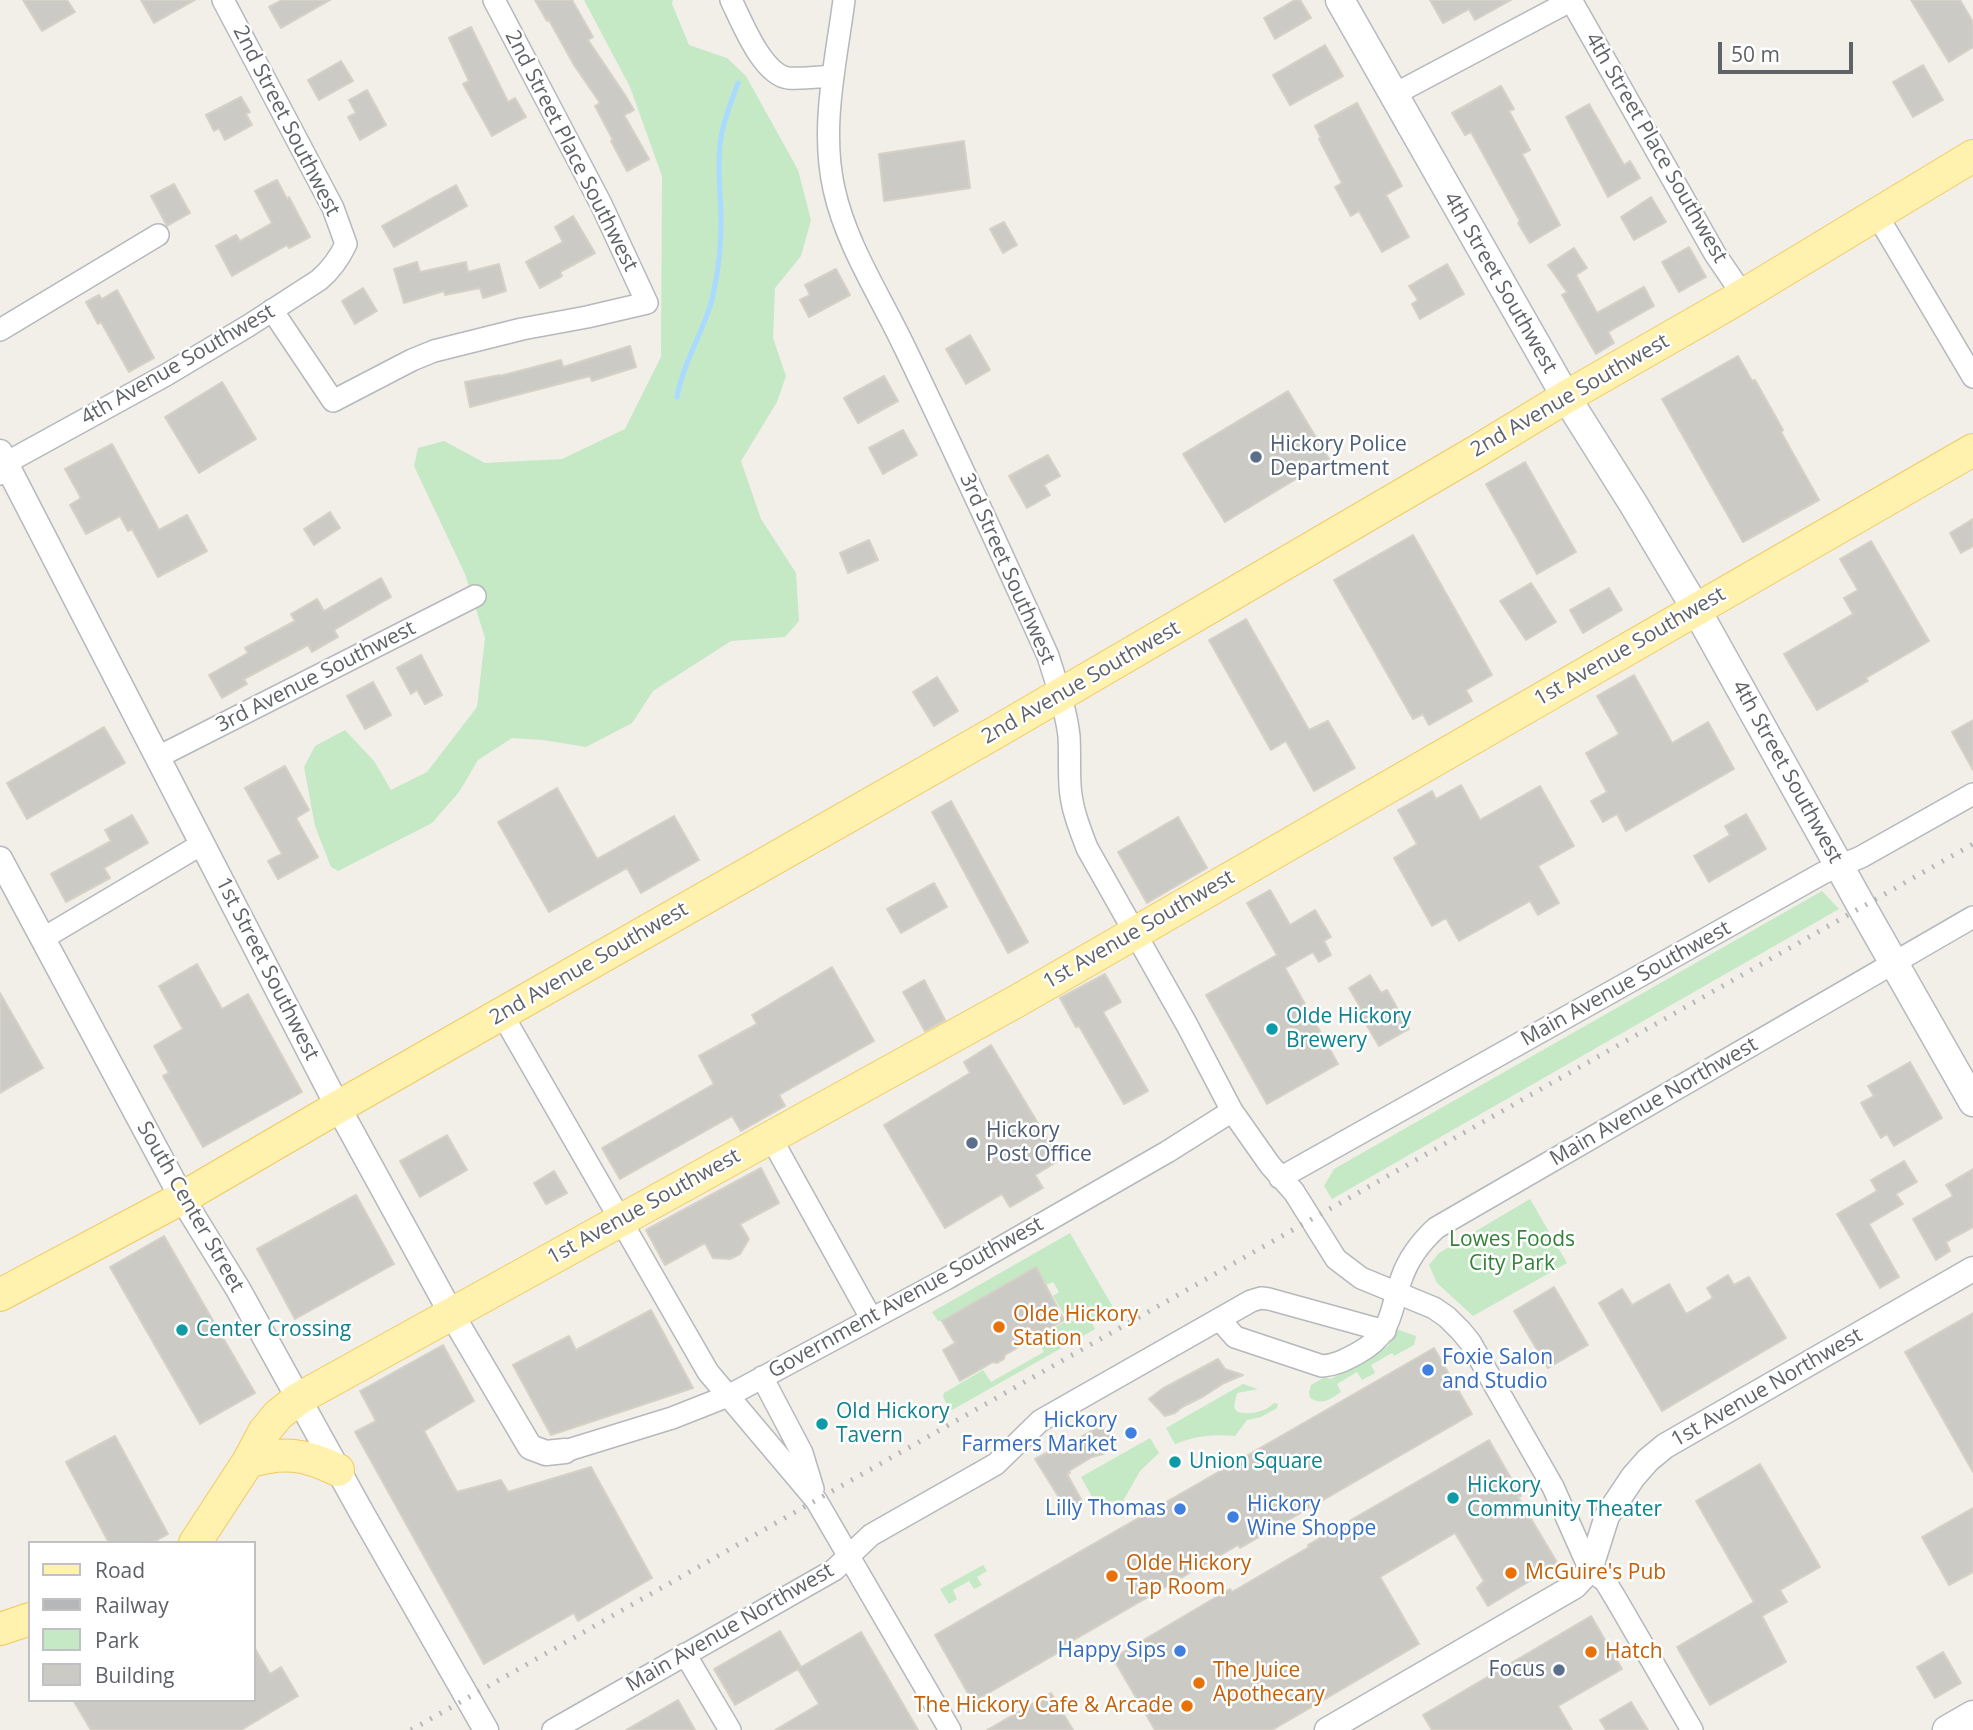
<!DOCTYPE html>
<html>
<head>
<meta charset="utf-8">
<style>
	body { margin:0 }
	#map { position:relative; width:1973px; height:1730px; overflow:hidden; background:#f1efe8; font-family:"Open Sans",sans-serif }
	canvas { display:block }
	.legend { position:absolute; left:28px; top:1541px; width:228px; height:161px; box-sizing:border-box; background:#fff; border:2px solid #bfc1c3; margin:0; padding:9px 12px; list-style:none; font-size:21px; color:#5f6368 }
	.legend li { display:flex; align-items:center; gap:14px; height:35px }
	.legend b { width:35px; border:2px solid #bfc1c3 }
	.scale { position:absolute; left:1718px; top:42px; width:135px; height:32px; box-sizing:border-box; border:4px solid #5f6368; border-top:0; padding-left:9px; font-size:21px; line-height:24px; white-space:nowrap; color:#5f6368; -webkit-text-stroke:5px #fff; paint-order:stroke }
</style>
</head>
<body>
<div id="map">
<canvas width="1973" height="1730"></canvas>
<ul class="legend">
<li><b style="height:9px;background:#fff2af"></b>Road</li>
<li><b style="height:9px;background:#b6b7b8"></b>Railway</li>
<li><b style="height:19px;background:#c5e8c5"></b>Park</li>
<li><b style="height:19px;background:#cccac5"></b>Building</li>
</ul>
<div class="scale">50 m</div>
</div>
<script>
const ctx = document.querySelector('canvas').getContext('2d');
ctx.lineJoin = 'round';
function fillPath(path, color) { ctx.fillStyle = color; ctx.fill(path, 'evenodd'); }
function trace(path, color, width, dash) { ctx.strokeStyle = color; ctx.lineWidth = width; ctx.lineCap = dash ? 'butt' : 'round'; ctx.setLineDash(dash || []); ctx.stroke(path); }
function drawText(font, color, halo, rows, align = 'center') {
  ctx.font = font + ' "Open Sans",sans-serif'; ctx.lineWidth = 5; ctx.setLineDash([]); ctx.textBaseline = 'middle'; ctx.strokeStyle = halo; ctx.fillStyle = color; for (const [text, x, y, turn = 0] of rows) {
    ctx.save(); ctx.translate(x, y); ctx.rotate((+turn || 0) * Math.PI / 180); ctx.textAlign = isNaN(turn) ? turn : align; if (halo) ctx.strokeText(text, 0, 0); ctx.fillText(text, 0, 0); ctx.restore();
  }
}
const green = new Path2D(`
	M 584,0 L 673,0 L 672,4 L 689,45 L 727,58 L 746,76 L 798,170 L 811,220 L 801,256 L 775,288 L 773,338 L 786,376 L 777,402 L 741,461 L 761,519 L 796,573 L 799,621 L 785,637 L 731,641 L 653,691 L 632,723 L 586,747 L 543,740 L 512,738 L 478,760 L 459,792 L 432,823 L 338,871 L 331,867 L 315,826 L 304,767 L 315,746 L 345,730 L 374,761 L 391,790 L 427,772 L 477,707 L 485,638 L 465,574 L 414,466 L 418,448 L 444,441 L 485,463 L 562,459 L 625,429 L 661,357 L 662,176 L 630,87 Z
	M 1822,891 L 1839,909 L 1332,1199 L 1324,1186 L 1334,1169 Z
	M 1530,1199 L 1567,1263 L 1473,1316 L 1437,1283 L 1429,1265 L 1439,1253 Z
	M 1070,1233 L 1114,1309 L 1096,1319 L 1065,1316 L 1053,1296 L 1059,1292 L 1053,1282 L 1046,1285 L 1036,1267 L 942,1321 L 938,1321 L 932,1312 Z
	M 1066,1321 L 1091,1321 L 1095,1329 L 952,1410 L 949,1408 L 943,1397 L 944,1393 L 983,1370 L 991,1382 L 1044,1352 L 1036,1338 Z
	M 1396,1329 L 1416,1336 L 1414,1345 L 1394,1356 L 1392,1353 L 1371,1365 L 1375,1373 L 1362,1380 L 1357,1372 L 1337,1384 L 1341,1392 C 1330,1399 1323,1406 1310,1398 L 1309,1393 L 1311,1385 L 1325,1377 L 1331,1379 L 1388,1346 Z
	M 1243,1384 L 1258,1389 L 1237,1393 L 1234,1406 L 1236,1411 C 1247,1416 1266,1412 1274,1403 L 1278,1404 L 1277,1408 L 1261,1417 L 1247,1420 L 1235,1436 C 1213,1434 1196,1436 1175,1444 L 1166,1428 Z
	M 1150,1438 L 1159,1453 L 1140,1471 L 1123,1501 L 1095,1502 L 1081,1477 Z
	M 983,1565 L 987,1571 L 977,1577 L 982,1585 L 974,1589 L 969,1581 L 953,1590 L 957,1599 L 949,1604 L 940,1589 Z`);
const stream = new Path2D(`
	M 677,397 C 684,358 709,324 715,285 C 719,265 721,241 721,221 C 721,195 717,171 720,145 C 722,124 731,103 738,83`);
const building = new Path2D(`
	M 23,0 L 67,0 L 75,12 L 42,31 Z
	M 141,0 L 195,0 L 154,23 Z
	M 282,0 L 330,0 L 281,28 L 269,7 Z
	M 535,0 L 572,0 L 593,37 L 588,40 L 625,95 L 634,110 L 624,115 L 649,159 L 627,171 L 611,141 L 613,140 L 595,106 L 600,103 L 574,65 L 549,20 L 547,21 Z
	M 1295,0 L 1300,0 L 1311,18 L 1275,39 L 1264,18 Z
	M 1430,0 L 1511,0 L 1475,20 L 1469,9 L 1443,23 Z
	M 1911,0 L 1960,0 L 1973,22 L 1973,47 L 1949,62 Z
	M 471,27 L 508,102 L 515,98 L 526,117 L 492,136 L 463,84 L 469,81 L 449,38 Z
	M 1325,45 L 1343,76 L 1290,105 L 1273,75 Z
	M 341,61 L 353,81 L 319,100 L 308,80 Z
	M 1923,65 L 1943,100 L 1913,117 L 1893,82 Z
	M 1501,86 L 1514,109 L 1509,111 L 1530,150 L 1522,154 L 1560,225 L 1530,243 L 1518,223 L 1520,221 L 1471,132 L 1465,135 L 1452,113 Z
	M 367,90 L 386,125 L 360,140 L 348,117 L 356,113 L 349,100 Z
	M 241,97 L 250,112 L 246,114 L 252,125 L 225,140 L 219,128 L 214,131 L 206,115 Z
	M 1357,103 L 1402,186 L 1386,195 L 1409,237 L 1382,252 L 1359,211 L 1351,216 L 1335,187 L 1342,183 L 1319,139 L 1321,138 L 1315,126 Z
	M 1589,104 L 1624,165 L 1630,161 L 1640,178 L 1608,197 L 1566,117 Z
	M 964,141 L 970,188 L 884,201 L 879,154 Z
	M 277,180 L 287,199 L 289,197 L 310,237 L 289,248 L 287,245 L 232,276 L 216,246 L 236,235 L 240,241 L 272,223 L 255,191 Z
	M 174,184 L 190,213 L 167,226 L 151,196 Z
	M 456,185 L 467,206 L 394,247 L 382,226 Z
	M 1651,197 L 1666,222 L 1634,240 L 1621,217 Z
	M 573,216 L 595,253 L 560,272 L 562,276 L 540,288 L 526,262 L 563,242 L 555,227 Z
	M 1004,222 L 1017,245 L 1003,253 L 990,229 Z
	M 1689,247 L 1706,277 L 1679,292 L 1662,262 Z
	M 1574,248 L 1587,268 L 1576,275 L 1597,313 L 1644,287 L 1654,306 L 1608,332 L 1614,343 L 1596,354 L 1562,295 L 1567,292 L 1548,265 Z
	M 417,262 L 420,272 L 466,262 L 468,272 L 499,264 L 506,291 L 483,298 L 480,288 L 445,295 L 444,291 L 404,303 L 394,269 Z
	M 1447,264 L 1464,294 L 1420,319 L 1412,304 L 1418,300 L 1409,286 Z
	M 836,269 L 850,295 L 809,317 L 800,300 L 810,295 L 805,285 Z
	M 363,288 L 377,311 L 355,324 L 342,301 Z
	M 117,290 L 154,358 L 129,372 L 101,322 L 98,324 L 86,302 L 99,295 L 102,299 Z
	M 970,335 L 990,370 L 966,384 L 946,349 Z
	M 630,346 L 636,367 L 592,381 L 590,376 L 470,407 L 465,382 L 500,375 L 500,376 L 561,360 L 563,367 Z
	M 1738,356 L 1752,381 L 1755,380 L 1783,430 L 1781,432 L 1819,500 L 1743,542 L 1662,399 Z
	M 884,376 L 898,401 L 858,423 L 844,398 Z
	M 222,382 L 256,439 L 199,473 L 165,417 Z
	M 1288,391 L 1329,459 L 1225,522 L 1183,454 Z
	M 903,430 L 917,455 L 883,474 L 869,448 Z
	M 112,444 L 159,530 L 187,515 L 207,551 L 158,577 L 132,529 L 128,531 L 120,516 L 86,534 L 70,505 L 81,498 L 65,469 Z
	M 1048,455 L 1060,476 L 1044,485 L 1050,495 L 1027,508 L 1009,476 Z
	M 1525,462 L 1576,552 L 1537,574 L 1486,484 Z
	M 330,512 L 340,528 L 314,545 L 304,529 Z
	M 1973,519 L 1973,546 L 1961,553 L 1950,533 Z
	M 1413,535 L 1492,675 L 1466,690 L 1472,701 L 1429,725 L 1423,714 L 1413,719 L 1334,580 Z
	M 869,540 L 878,560 L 848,573 L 840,553 Z
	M 1871,541 L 1929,641 L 1866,678 L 1868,681 L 1817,710 L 1784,654 L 1853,614 L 1844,598 L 1858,590 L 1840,559 Z
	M 381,578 L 391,597 L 334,630 L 338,637 L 312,652 L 308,645 L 244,679 L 247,684 L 222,698 L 209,675 L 248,653 L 245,648 L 295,621 L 291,614 L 317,599 L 324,611 Z
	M 1531,583 L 1556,622 L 1526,640 L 1500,601 Z
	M 1609,588 L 1622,610 L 1583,633 L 1570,610 Z
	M 1246,619 L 1309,730 L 1328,721 L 1355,768 L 1314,791 L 1286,741 L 1271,750 L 1209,640 Z
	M 421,655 L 442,695 L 425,704 L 417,690 L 411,694 L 397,668 Z
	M 1634,675 L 1672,743 L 1708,722 L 1734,769 L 1626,831 L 1617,814 L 1603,822 L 1591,801 L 1607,792 L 1586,753 L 1619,734 L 1597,696 Z
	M 937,677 L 958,711 L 934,726 L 913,692 Z
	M 373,682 L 391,715 L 365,729 L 347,696 Z
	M 1973,720 L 1973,770 L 1952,732 Z
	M 104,727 L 125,763 L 27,819 L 7,783 Z
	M 285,766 L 309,810 L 296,818 L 318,857 L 278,879 L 268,861 L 282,854 L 245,788 Z
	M 1461,785 L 1480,820 L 1540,786 L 1574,846 L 1538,866 L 1559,903 L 1538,915 L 1530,901 L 1459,941 L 1446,918 L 1432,926 L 1394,858 L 1417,844 L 1398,810 L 1432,791 L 1436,799 Z
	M 557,788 L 597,859 L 674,816 L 699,860 L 641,893 L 627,868 L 549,912 L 498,822 Z
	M 951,801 L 1028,942 L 1008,953 L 932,812 Z
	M 1746,814 L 1766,849 L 1709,882 L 1694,856 L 1730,835 L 1725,826 Z
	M 132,815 L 148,843 L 104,868 L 110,878 L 66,902 L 51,874 L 111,841 L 105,830 Z
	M 1178,817 L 1207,868 L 1147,903 L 1118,852 Z
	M 934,883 L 947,907 L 901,933 L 887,909 Z
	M 1270,890 L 1290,925 L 1315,910 L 1331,937 L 1324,941 L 1331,955 L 1319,962 L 1313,952 L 1285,968 L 1338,1064 L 1267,1104 L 1206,995 L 1277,955 L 1247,903 Z
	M 197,964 L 222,1009 L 248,994 L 302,1092 L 203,1147 L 163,1076 L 169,1073 L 154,1046 L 183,1029 L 159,986 Z
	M 832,967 L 874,1041 L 779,1095 L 785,1106 L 741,1131 L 732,1116 L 620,1179 L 602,1148 L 714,1084 L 699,1056 L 757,1024 L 752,1015 Z
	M 1105,974 L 1121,1002 L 1103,1012 L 1148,1091 L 1124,1104 L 1079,1026 L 1076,1027 L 1060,998 Z
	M 1370,975 L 1381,993 L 1387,990 L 1409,1029 L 1379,1046 L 1356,1007 L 1359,1005 L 1349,988 Z
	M 924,980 L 945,1020 L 925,1031 L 903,992 Z
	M 0,993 L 43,1068 L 0,1093 Z
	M 991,1045 L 1060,1160 L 1035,1175 L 1043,1188 L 1010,1207 L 1002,1194 L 945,1228 L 884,1125 L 970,1073 L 964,1062 Z
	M 1910,1062 L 1942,1118 L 1894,1146 L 1887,1134 L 1881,1138 L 1861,1103 L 1874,1096 L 1868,1086 Z
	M 447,1135 L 467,1170 L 420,1197 L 400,1161 Z
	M 1904,1161 L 1917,1182 L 1896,1194 L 1903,1204 L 1869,1224 L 1899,1277 L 1880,1288 L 1837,1214 L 1877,1191 L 1871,1180 Z
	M 761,1168 L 779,1203 L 740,1224 L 749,1239 L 740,1254 L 730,1259 L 713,1258 L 705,1243 L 665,1265 L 646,1230 Z
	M 1973,1169 L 1973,1227 L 1946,1242 L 1950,1251 L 1936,1260 L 1913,1219 L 1953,1196 L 1946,1185 Z
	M 554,1171 L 567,1193 L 546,1204 L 534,1183 Z
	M 356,1195 L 394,1264 L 295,1319 L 257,1249 Z
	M 164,1236 L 255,1393 L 200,1424 L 110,1267 Z
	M 1036,1267 L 1064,1320 L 1005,1355 L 1004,1359 L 997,1363 L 993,1362 L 960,1381 L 943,1350 L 955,1343 L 942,1321 Z
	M 1728,1275 L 1734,1285 L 1749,1277 L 1786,1338 L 1662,1411 L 1599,1303 L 1622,1289 L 1632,1305 L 1669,1284 L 1686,1314 L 1713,1298 L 1707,1288 Z
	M 1554,1287 L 1588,1345 L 1548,1368 L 1514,1311 Z
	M 651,1310 L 693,1388 L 551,1435 L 513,1365 L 569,1336 L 576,1350 Z
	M 1973,1313 L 1973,1472 L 1905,1352 Z
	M 443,1345 L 474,1401 L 424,1431 L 457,1492 L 501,1480 L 508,1492 L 591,1467 L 652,1578 L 578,1621 L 574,1613 L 484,1664 L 355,1432 L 376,1421 L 360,1391 Z
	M 1434,1348 L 1472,1414 L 1240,1548 L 1238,1545 L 1060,1648 L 1061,1651 L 973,1702 L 935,1635 Z
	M 1218,1359 L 1225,1369 L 1243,1375 L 1224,1383 L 1204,1396 L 1182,1407 L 1175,1413 L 1165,1416 L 1149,1399 L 1162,1389 Z
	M 1101,1426 L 1116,1443 L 1103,1454 L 1092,1457 L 1069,1471 L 1070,1473 L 1067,1474 L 1083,1503 L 1068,1512 L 1035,1459 L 1056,1448 L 1057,1450 Z
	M 115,1436 L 168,1534 L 152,1543 L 109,1543 L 66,1462 Z
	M 1489,1440 L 1521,1496 L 1518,1497 L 1558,1564 L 1488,1606 L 1477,1588 L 1484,1581 L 1455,1533 L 1380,1577 L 1419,1644 L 1272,1730 L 1155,1730 L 1113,1658 L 1230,1589 L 1232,1592 L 1309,1547 L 1308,1545 Z
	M 1760,1464 L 1820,1567 L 1780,1590 L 1787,1602 L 1762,1616 L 1786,1662 L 1710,1705 L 1677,1647 L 1754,1602 L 1696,1501 Z
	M 1973,1508 L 1973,1572 L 1949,1585 L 1922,1537 Z
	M 1591,1616 L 1622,1669 L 1558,1706 L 1572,1730 L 1432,1730 L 1423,1715 Z
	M 780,1631 L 801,1667 L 861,1632 L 918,1730 L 775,1730 L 819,1704 L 798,1669 L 735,1705 L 714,1669 Z
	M 254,1647 L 270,1674 L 281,1667 L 298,1696 L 241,1730 L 91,1730 L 73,1700 L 254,1700 Z
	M 1943,1652 L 1961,1683 L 1935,1698 L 1917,1667 Z
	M 1051,1693 L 1073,1730 L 987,1730 Z
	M 678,1700 L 695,1730 L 626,1730 Z
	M 1631,1702 L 1648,1730 L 1606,1730 L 1600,1720 Z`);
const minor = new Path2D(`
	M 731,0 C 742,22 762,74 788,78 C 802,79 818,77 833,76
	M 844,0 C 836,62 820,127 834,189 C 846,244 879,294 903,344 C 953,447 1001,552 1048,656 C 1056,682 1066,709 1069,736 C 1070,752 1069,769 1070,785 C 1071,807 1079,827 1087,848 L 1187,1025 L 1232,1111 L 1270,1165 L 1294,1192 L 1336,1259 L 1361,1278 L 1434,1308 L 1447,1317 L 1461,1331 L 1470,1342 L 1553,1487 L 1590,1570 L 1605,1581 L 1616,1599 L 1692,1730
	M 1571,0 L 1715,254 L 1743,295
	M 1393,95 L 1572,0
	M 1877,215 L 1973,377
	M 272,310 L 333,401 L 412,360 L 434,351 L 522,329 L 587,317 L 647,303 L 601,204 L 494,0
	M 0,330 L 158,235
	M 0,474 L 15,458 L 166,375 L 248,326 L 319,280 C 332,269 339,259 346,244 L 333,208 L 223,0
	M 158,757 L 475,596
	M 42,939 L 202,844
	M 502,1014 L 708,1372 L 816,1500 L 950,1730
	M 771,1138 L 871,1318
	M 1280,1178 L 1823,873 L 1861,857 L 1973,794
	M 1220,1320 L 1235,1337 L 1322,1366 C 1336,1365 1345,1360 1358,1353 C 1394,1333 1389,1312 1402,1277 C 1409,1257 1421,1242 1436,1228 L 1973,917
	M 762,1377 L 802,1453 L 813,1489
	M 565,1451 L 672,1418 L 728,1396 L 946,1279 L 1167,1152 L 1232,1111
	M 685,1654 L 730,1730
	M 553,1730 L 834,1570 L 871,1535 L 996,1464 L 1040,1421 L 1251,1301 L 1261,1298 L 1269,1299 L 1385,1331`);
const tertiary = new Path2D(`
	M 0,452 L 338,1107 L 451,1313 L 530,1447 L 546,1453 L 565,1451
	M 0,859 L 182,1198 L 238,1289 L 363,1515 L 486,1730
	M 1327,1730 L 1575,1586 L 1590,1570 L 1607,1516 L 1633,1477 L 1648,1460 L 1665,1446 L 1973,1269`);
const secondary = new Path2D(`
	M 1340,0 L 1566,397 L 1634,505 L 1696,609 L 1862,907 L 1973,1102
	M 1947,1730 L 1973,1715`);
const primary = new Path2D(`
	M 0,1295 L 182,1198 L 338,1107 L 998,731 L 1479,450 L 1566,397 L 1730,303 L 1973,156
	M 248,1462 C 284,1451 304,1454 338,1470
	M 195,1543 L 248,1462 L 264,1432 L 278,1415 L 298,1399 L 1017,1001 L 1973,450
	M 0,1629 L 30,1619`);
const rail = new Path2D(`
	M 411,1730 L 1973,844`);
const markers = [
	[1256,457,7,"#5c6f8a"],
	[1272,1029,7,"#0f9aa8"],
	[972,1143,7,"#5c6f8a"],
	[999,1327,7,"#e8710a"],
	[182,1330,7,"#0f9aa8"],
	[1428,1370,7,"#3f7fe0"],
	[822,1424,7,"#0f9aa8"],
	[1131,1433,7,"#3f7fe0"],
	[1175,1462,7,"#0f9aa8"],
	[1453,1498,7,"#0f9aa8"],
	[1180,1509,7,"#3f7fe0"],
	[1233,1517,7,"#3f7fe0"],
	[1511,1573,7,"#e8710a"],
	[1112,1576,7,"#e8710a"],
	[1180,1651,7,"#3f7fe0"],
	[1591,1652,7,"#e8710a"],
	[1559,1670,7,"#5c6f8a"],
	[1199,1683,7,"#e8710a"],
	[1187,1706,7,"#e8710a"]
];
const streetNames = [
	["2nd Street Southwest",286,121,63],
	["4th Street Place Southwest",1656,148,60],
	["2nd Street Place Southwest",571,151,63],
	["4th Street Southwest",1500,283,60],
	["4th Avenue Southwest",178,365,-30],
	["2nd Avenue Southwest",1570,396,-30],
	["3rd Street Southwest",1007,569,66],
	["1st Avenue Southwest",1630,647,-30],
	["3rd Avenue Southwest",316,677,-27],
	["2nd Avenue Southwest",1081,683,-30],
	["4th Street Southwest",1787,772,61],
	["1st Avenue Southwest",1139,930,-30],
	["2nd Avenue Southwest",589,964,-30],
	["1st Street Southwest",267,969,63],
	["Main Avenue Southwest",1626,984,-29],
	["Main Avenue Northwest",1654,1102,-30],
	["South Center Street",190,1207,60],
	["1st Avenue Southwest",644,1207,-29],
	["Government Avenue Southwest",906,1298,-29],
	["1st Avenue Northwest",1767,1388,-30],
	["Main Avenue Northwest",730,1628,-30]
];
const serviceNames = [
	["Hickory Police",1270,445],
	["Department",1270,469],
	["Hickory",986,1131],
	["Post Office",986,1155],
	["Focus",1545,1670,"right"]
];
const cultureNames = [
	["Olde Hickory",1286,1017],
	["Brewery",1286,1041],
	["Center Crossing",196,1330],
	["Old Hickory",836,1412],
	["Tavern",836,1436],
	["Union Square",1189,1462],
	["Hickory",1467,1486],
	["Community Theater",1467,1510]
];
const parkNames = [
	["Lowes Foods",1512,1240],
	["City Park",1512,1264]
];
const foodNames = [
	["Olde Hickory",1013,1315],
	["Station",1013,1339],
	["Olde Hickory",1126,1564],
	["Tap Room",1126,1588],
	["McGuire's Pub",1525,1573],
	["Hatch",1605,1652],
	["The Juice",1213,1671],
	["Apothecary",1213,1695],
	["The Hickory Cafe & Arcade",1173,1706,"right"]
];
const shopNames = [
	["Foxie Salon",1442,1358,"left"],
	["and Studio",1442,1382,"left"],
	["Hickory",1117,1421],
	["Farmers Market",1117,1445],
	["Hickory",1247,1505,"left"],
	["Wine Shoppe",1247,1529,"left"],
	["Lilly Thomas",1166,1509],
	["Happy Sips",1166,1651]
];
fillPath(green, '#c5e8c5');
trace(stream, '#aadaff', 5);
fillPath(building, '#cccac5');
trace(building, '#d6d1c6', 2);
trace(minor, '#b5b8bc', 24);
trace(tertiary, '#b5b8bc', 27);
trace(secondary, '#b6babf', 31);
trace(primary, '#f2c960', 34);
trace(minor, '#fff', 21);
trace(tertiary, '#fff', 24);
trace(secondary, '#fff', 28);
trace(primary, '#fff2af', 32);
trace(rail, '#b6b7b8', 5, [2, 9]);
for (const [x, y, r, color] of markers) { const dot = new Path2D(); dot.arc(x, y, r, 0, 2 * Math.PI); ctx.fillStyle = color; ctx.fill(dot); trace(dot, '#fff', 2.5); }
drawText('21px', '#5f6368', '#fff', streetNames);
drawText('21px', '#4e5e75', '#fff', serviceNames, 'left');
drawText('21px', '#0d838f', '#fff', cultureNames, 'left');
drawText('21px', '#348238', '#fff', parkNames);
drawText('21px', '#c56008', '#fff', foodNames, 'left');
drawText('21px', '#366cbe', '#fff', shopNames, 'right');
</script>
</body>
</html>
